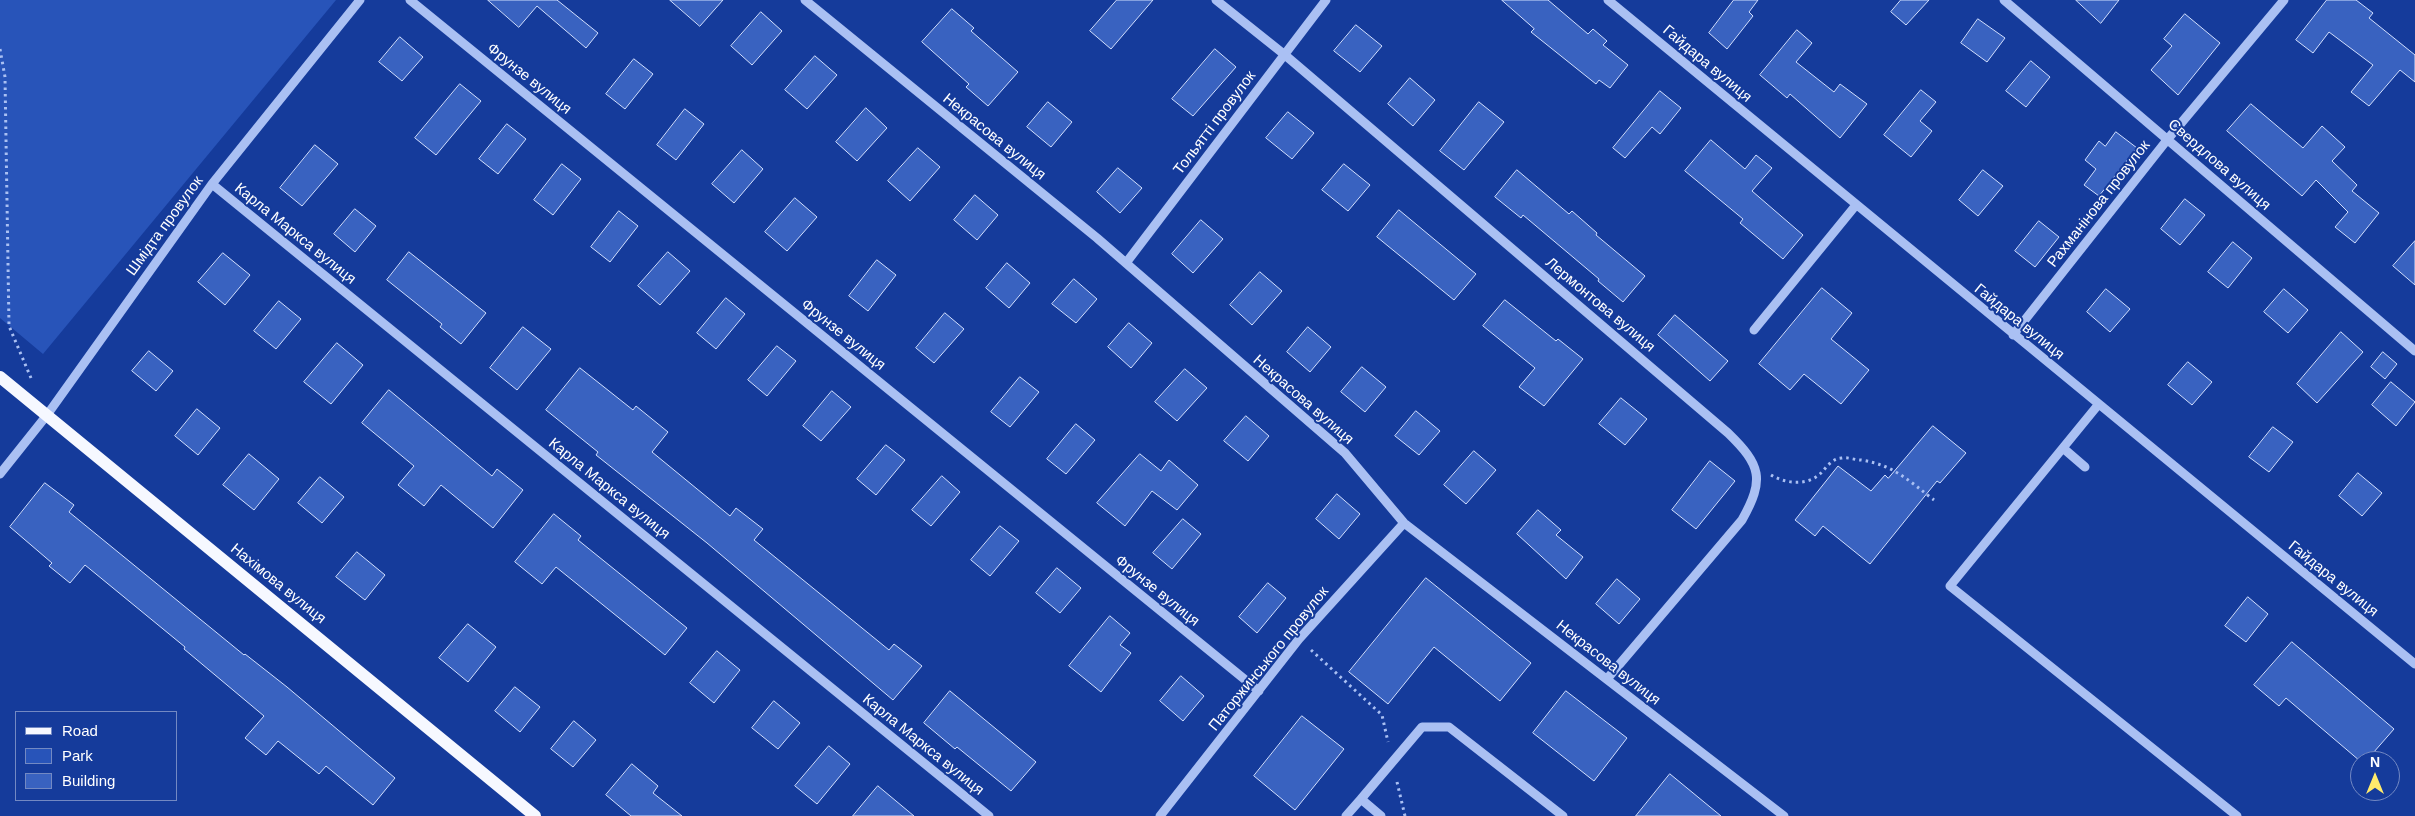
<!DOCTYPE html>
<html>
<head>
<meta charset="utf-8">
<style>
	body { margin:0 }
	#map { position:relative; width:2415px; height:816px; overflow:hidden; background:#153b9b; font-family:Arial,sans-serif }
	canvas { display:block }
	.legend { position:absolute; left:15px; top:711px; width:162px; height:90px; box-sizing:border-box; background:#153b9b; border:1px solid #7389c3; margin:0; padding:6px 9px; list-style:none; font-size:15px; color:#fff }
	.legend li { display:flex; align-items:center; gap:10px; height:25px }
	.legend b { width:25px; border:1px solid #7389c3 }
	.north { position:absolute; left:2350px; top:751px; width:50px; height:50px; box-sizing:border-box; background:#153b9b; border:1px solid #7389c3; border-radius:50%; rotate:0deg; font-size:14px; font-weight:700; line-height:20px; text-align:center; color:#fff }
	.north::after { content:''; display:block; margin:auto; width:18px; height:22px; background:#ffeb6c; clip-path:polygon(50% 0,100% 100%,50% 72%,0 100%) }
</style>
</head>
<body>
<div id="map">
<canvas width="2415" height="816"></canvas>
<ul class="legend">
<li><b style="height:6px;background:#f6f8ff"></b>Road</li>
<li><b style="height:14px;background:#2854b9"></b>Park</li>
<li><b style="height:14px;background:#3962c0"></b>Building</li>
</ul>
<div class="north">N</div>
</div>
<script>
const ctx = document.querySelector('canvas').getContext('2d');
ctx.lineJoin = 'round';
function fillPath(path, color) { ctx.fillStyle = color; ctx.fill(path, 'evenodd'); }
function trace(path, color, width, dash) { ctx.strokeStyle = color; ctx.lineWidth = width; ctx.lineCap = dash ? 'butt' : 'round'; ctx.setLineDash(dash || []); ctx.stroke(path); }
function drawText(font, color, halo, rows, align = 'center') {
  ctx.font = font + ' Arial,sans-serif'; ctx.lineWidth = 4; ctx.setLineDash([]); ctx.textBaseline = 'middle'; ctx.strokeStyle = halo; ctx.fillStyle = color; for (const [text, x, y, turn = 0] of rows) {
    ctx.save(); ctx.translate(x, y); ctx.rotate((+turn || 0) * Math.PI / 180); ctx.textAlign = isNaN(turn) ? turn : align; if (halo) ctx.strokeText(text, 0, 0); ctx.fillText(text, 0, 0); ctx.restore();
  }
}
const green = new Path2D(`
	M 0,0 L 336,0 L 43,354 L 0,318 Z`);
const building = new Path2D(`
	M 488,0 L 557,0 L 598,33 L 586,48 L 537,6 L 519,27 Z
	M 670,0 L 723,0 L 700,26 Z
	M 1117,0 L 1153,0 L 1111,49 L 1090,31 Z
	M 1502,0 L 1548,0 L 1588,34 L 1593,29 L 1607,41 L 1603,45 L 1628,65 L 1610,88 L 1599,80 L 1596,84 L 1531,32 L 1534,29 Z
	M 1734,0 L 1758,0 L 1749,12 L 1753,16 L 1727,49 L 1709,33 Z
	M 1901,0 L 1929,0 L 1906,25 L 1891,12 Z
	M 2076,0 L 2119,0 L 2101,23 Z
	M 2327,0 L 2356,0 L 2373,13 L 2369,18 L 2415,55 L 2415,82 L 2400,70 L 2369,106 L 2351,92 L 2373,65 L 2329,32 L 2313,53 L 2296,40 Z
	M 952,9 L 974,28 L 971,31 L 1018,72 L 988,106 L 966,87 L 969,84 L 922,42 Z
	M 761,12 L 782,31 L 752,65 L 731,46 Z
	M 2185,14 L 2220,43 L 2178,95 L 2151,70 L 2172,46 L 2164,39 Z
	M 1978,19 L 2005,38 L 1987,62 L 1961,43 Z
	M 1356,25 L 1382,46 L 1360,72 L 1334,51 Z
	M 1797,30 L 1812,43 L 1796,62 L 1834,92 L 1840,84 L 1867,104 L 1840,138 L 1790,94 L 1787,98 L 1760,75 Z
	M 400,37 L 423,57 L 402,81 L 379,62 Z
	M 1215,49 L 1236,67 L 1193,116 L 1172,99 Z
	M 815,56 L 837,75 L 807,109 L 785,90 Z
	M 634,59 L 653,74 L 625,109 L 606,94 Z
	M 2031,61 L 2050,77 L 2026,107 L 2006,91 Z
	M 1410,78 L 1435,100 L 1413,126 L 1388,104 Z
	M 460,84 L 481,101 L 436,155 L 415,138 Z
	M 1921,90 L 1936,102 L 1920,121 L 1932,131 L 1911,157 L 1884,135 Z
	M 1660,91 L 1681,108 L 1660,134 L 1652,127 L 1625,158 L 1613,148 Z
	M 1048,102 L 1072,122 L 1051,147 L 1027,127 Z
	M 1479,102 L 1504,122 L 1464,170 L 1440,151 Z
	M 2251,104 L 2303,148 L 2322,126 L 2345,147 L 2332,161 L 2357,185 L 2352,191 L 2379,213 L 2355,243 L 2335,227 L 2348,212 L 2316,180 L 2302,196 L 2227,131 Z
	M 866,108 L 887,128 L 857,161 L 836,142 Z
	M 685,109 L 704,124 L 676,160 L 657,145 Z
	M 1288,112 L 1314,133 L 1292,159 L 1266,138 Z
	M 507,124 L 526,139 L 498,174 L 479,159 Z
	M 2116,132 L 2137,148 L 2099,196 L 2084,185 L 2096,169 L 2085,160 L 2099,141 L 2105,146 Z
	M 1711,140 L 1745,169 L 1756,155 L 1772,168 L 1752,191 L 1803,235 L 1783,259 L 1740,223 L 1743,219 L 1685,171 Z
	M 315,145 L 338,164 L 302,206 L 280,188 Z
	M 918,148 L 940,167 L 910,201 L 888,181 Z
	M 742,150 L 763,169 L 734,203 L 712,184 Z
	M 562,164 L 581,179 L 553,215 L 534,200 Z
	M 1344,164 L 1370,185 L 1348,211 L 1322,190 Z
	M 1118,168 L 1142,188 L 1120,213 L 1097,192 Z
	M 1517,170 L 1569,214 L 1572,211 L 1597,233 L 1596,235 L 1645,276 L 1623,302 L 1598,281 L 1599,279 L 1523,215 L 1521,218 L 1495,197 Z
	M 1983,170 L 2003,186 L 1978,216 L 1959,200 Z
	M 975,195 L 998,215 L 977,240 L 954,220 Z
	M 795,198 L 817,217 L 787,251 L 765,232 Z
	M 2185,199 L 2205,215 L 2180,245 L 2161,229 Z
	M 355,209 L 376,226 L 355,252 L 334,234 Z
	M 1399,210 L 1476,274 L 1454,300 L 1377,237 Z
	M 619,211 L 638,226 L 610,262 L 591,247 Z
	M 1201,220 L 1223,239 L 1193,273 L 1172,254 Z
	M 2039,221 L 2059,237 L 2035,267 L 2015,251 Z
	M 2415,241 L 2415,285 L 2393,266 Z
	M 2233,242 L 2252,258 L 2228,288 L 2208,272 Z
	M 409,252 L 486,313 L 461,344 L 440,327 L 442,324 L 387,280 Z
	M 668,252 L 690,271 L 660,305 L 638,286 Z
	M 223,253 L 250,275 L 225,305 L 198,282 Z
	M 877,260 L 896,275 L 868,311 L 849,296 Z
	M 1007,263 L 1030,283 L 1009,308 L 986,288 Z
	M 1260,272 L 1282,291 L 1252,325 L 1230,305 Z
	M 1074,279 L 1097,299 L 1076,323 L 1052,304 Z
	M 1822,288 L 1852,313 L 1831,339 L 1869,370 L 1841,404 L 1804,374 L 1790,390 L 1759,364 Z
	M 2106,289 L 2130,309 L 2110,332 L 2087,312 Z
	M 2284,289 L 2308,310 L 2288,333 L 2264,312 Z
	M 726,298 L 745,314 L 716,349 L 697,333 Z
	M 1505,300 L 1556,341 L 1558,339 L 1583,359 L 1544,406 L 1519,387 L 1535,368 L 1483,326 Z
	M 279,301 L 301,319 L 276,349 L 254,331 Z
	M 945,313 L 964,329 L 934,363 L 916,348 Z
	M 1675,315 L 1728,361 L 1710,381 L 1658,335 Z
	M 1129,323 L 1152,343 L 1131,368 L 1108,347 Z
	M 523,327 L 551,349 L 517,390 L 490,368 Z
	M 1308,327 L 1331,347 L 1310,372 L 1287,352 Z
	M 2341,332 L 2363,352 L 2317,403 L 2297,384 Z
	M 337,343 L 363,365 L 331,404 L 304,382 Z
	M 777,346 L 796,361 L 767,396 L 748,380 Z
	M 149,351 L 173,371 L 156,391 L 132,371 Z
	M 2383,352 L 2397,364 L 2385,379 L 2371,367 Z
	M 2188,362 L 2212,382 L 2192,405 L 2168,385 Z
	M 1362,367 L 1386,387 L 1365,412 L 1341,392 Z
	M 580,368 L 633,410 L 636,406 L 668,432 L 652,452 L 730,516 L 736,508 L 763,529 L 754,540 L 889,650 L 894,644 L 922,666 L 893,700 L 707,543 L 596,455 L 598,452 L 546,410 Z
	M 1185,369 L 1207,388 L 1177,421 L 1155,402 Z
	M 1020,377 L 1039,392 L 1010,427 L 991,412 Z
	M 2391,382 L 2415,402 L 2396,426 L 2372,405 Z
	M 389,390 L 492,476 L 497,469 L 523,490 L 493,528 L 441,485 L 424,506 L 398,485 L 414,466 L 362,423 Z
	M 832,391 L 851,407 L 821,441 L 803,426 Z
	M 1621,398 L 1647,419 L 1625,445 L 1599,424 Z
	M 197,409 L 220,428 L 198,455 L 175,436 Z
	M 1416,411 L 1440,431 L 1419,455 L 1395,436 Z
	M 1246,416 L 1269,436 L 1248,461 L 1224,441 Z
	M 1076,424 L 1095,440 L 1066,474 L 1047,459 Z
	M 1933,426 L 1966,453 L 1940,483 L 1937,481 L 1870,564 L 1823,526 L 1815,536 L 1795,520 L 1838,466 L 1871,491 L 1885,475 L 1888,478 Z
	M 2273,427 L 2293,442 L 2269,472 L 2249,457 Z
	M 886,445 L 905,460 L 876,495 L 857,479 Z
	M 1474,451 L 1496,470 L 1466,504 L 1444,485 Z
	M 249,454 L 279,479 L 254,510 L 223,485 Z
	M 1140,454 L 1161,471 L 1169,460 L 1198,485 L 1177,510 L 1152,491 L 1125,526 L 1097,503 Z
	M 1710,461 L 1735,481 L 1696,529 L 1672,510 Z
	M 2358,473 L 2382,493 L 2362,516 L 2339,496 Z
	M 942,476 L 960,492 L 931,526 L 912,510 Z
	M 320,477 L 344,497 L 322,523 L 298,503 Z
	M 45,483 L 74,505 L 69,512 L 244,655 L 245,654 L 287,687 L 395,778 L 373,805 L 326,766 L 319,774 L 278,741 L 266,755 L 245,738 L 264,716 L 184,649 L 185,647 L 85,565 L 70,583 L 49,566 L 52,563 L 10,527 Z
	M 1337,494 L 1360,514 L 1339,539 L 1316,519 Z
	M 1538,510 L 1561,530 L 1556,535 L 1583,557 L 1566,579 L 1517,534 Z
	M 554,514 L 581,536 L 578,540 L 687,628 L 665,655 L 556,567 L 542,584 L 515,562 Z
	M 1183,519 L 1201,534 L 1172,569 L 1153,553 Z
	M 1000,526 L 1019,541 L 990,576 L 971,560 Z
	M 357,552 L 385,575 L 365,600 L 336,577 Z
	M 1057,568 L 1081,588 L 1060,613 L 1036,593 Z
	M 1426,578 L 1531,663 L 1500,701 L 1434,647 L 1388,704 L 1349,672 Z
	M 1617,579 L 1640,599 L 1619,624 L 1596,604 Z
	M 1268,583 L 1286,598 L 1257,633 L 1239,617 Z
	M 2248,597 L 2268,614 L 2246,642 L 2225,626 Z
	M 1110,616 L 1130,633 L 1120,645 L 1131,653 L 1101,692 L 1069,666 Z
	M 468,624 L 496,647 L 468,682 L 439,658 Z
	M 2292,642 L 2394,729 L 2366,761 L 2360,761 L 2286,698 L 2279,706 L 2254,685 Z
	M 717,651 L 740,670 L 714,703 L 690,683 Z
	M 1181,676 L 1204,696 L 1183,721 L 1160,701 Z
	M 515,687 L 540,707 L 520,732 L 495,711 Z
	M 950,691 L 1036,762 L 1011,791 L 957,747 L 955,749 L 924,723 Z
	M 1566,691 L 1627,738 L 1594,781 L 1533,733 Z
	M 774,701 L 800,723 L 778,749 L 752,728 Z
	M 1302,716 L 1344,749 L 1295,810 L 1254,776 Z
	M 574,721 L 596,740 L 573,767 L 551,749 Z
	M 829,746 L 850,764 L 817,804 L 795,786 Z
	M 632,764 L 658,786 L 653,793 L 682,816 L 631,816 L 606,795 Z
	M 1670,774 L 1721,816 L 1636,816 Z
	M 878,786 L 914,816 L 853,816 Z`);
const path = new Path2D(`
	M 0,49 L 5,77 L 9,326 L 31,378
	M 1771,475 C 1786,484 1808,486 1821,473 C 1827,467 1832,458 1842,458 C 1848,457 1855,460 1861,460 C 1894,465 1909,481 1934,500
	M 1311,650 L 1382,715 L 1388,742
	M 1397,782 L 1405,816`);
const minor = new Path2D(`
	M 410,0 L 1259,691
	M 805,0 L 1097,238 L 1345,453 L 1404,523 L 1784,816
	M 1216,0 L 1285,55 L 1728,433 C 1761,465 1765,479 1742,520 L 1607,679
	M 1608,0 L 2415,664
	M 2004,0 L 2415,351
	M 212,184 L 989,816
	M 1126,263 L 1326,0
	M 1754,330 L 1856,205
	M 2013,335 L 2167,140 L 2284,0
	M 2098,405 L 1950,586 L 2237,816
	M 2063,448 L 2085,467
	M 0,474 L 47,415 L 212,184 L 360,0
	M 1361,799 L 1422,727 L 1449,727 L 1563,816
	M 1160,816 L 1299,639 L 1404,523
	M 1346,816 L 1361,799 L 1381,816`);
const major = new Path2D(`
	M 0,377 L 535,816`);
const streetNames = [
	["Гайдара вулиця",1707,64,40],
	["Фрунзе вулиця",529,79,39],
	["Тольятті провулок",1215,123,-53],
	["Некрасова вулиця",994,137,39],
	["Свердлова вулиця",2219,165,41],
	["Рахманінова провулок",2099,204,-52],
	["Шмідта провулок",165,226,-54],
	["Карла Маркса вулиця",295,234,39],
	["Лермонтова вулиця",1600,305,40],
	["Гайдара вулиця",2019,322,39],
	["Фрунзе вулиця",843,335,39],
	["Некрасова вулиця",1303,400,41],
	["Карла Маркса вулиця",609,489,39],
	["Гайдара вулиця",2333,579,39],
	["Нахімова вулиця",278,584,39],
	["Фрунзе вулиця",1157,591,39],
	["Паторжинського провулок",1269,659,-51],
	["Некрасова вулиця",1608,663,38],
	["Карла Маркса вулиця",923,745,39]
];
fillPath(green, '#2854b9');
fillPath(building, '#3962c0');
trace(building, '#d2dffd', 1);
trace(path, '#aac0f3', 3, [2.5, 4]);
trace(minor, '#aac0f3', 9);
trace(major, '#f6f8ff', 12);
drawText('15px', '#fff', '#153b9b', streetNames);
</script>
</body>
</html>
